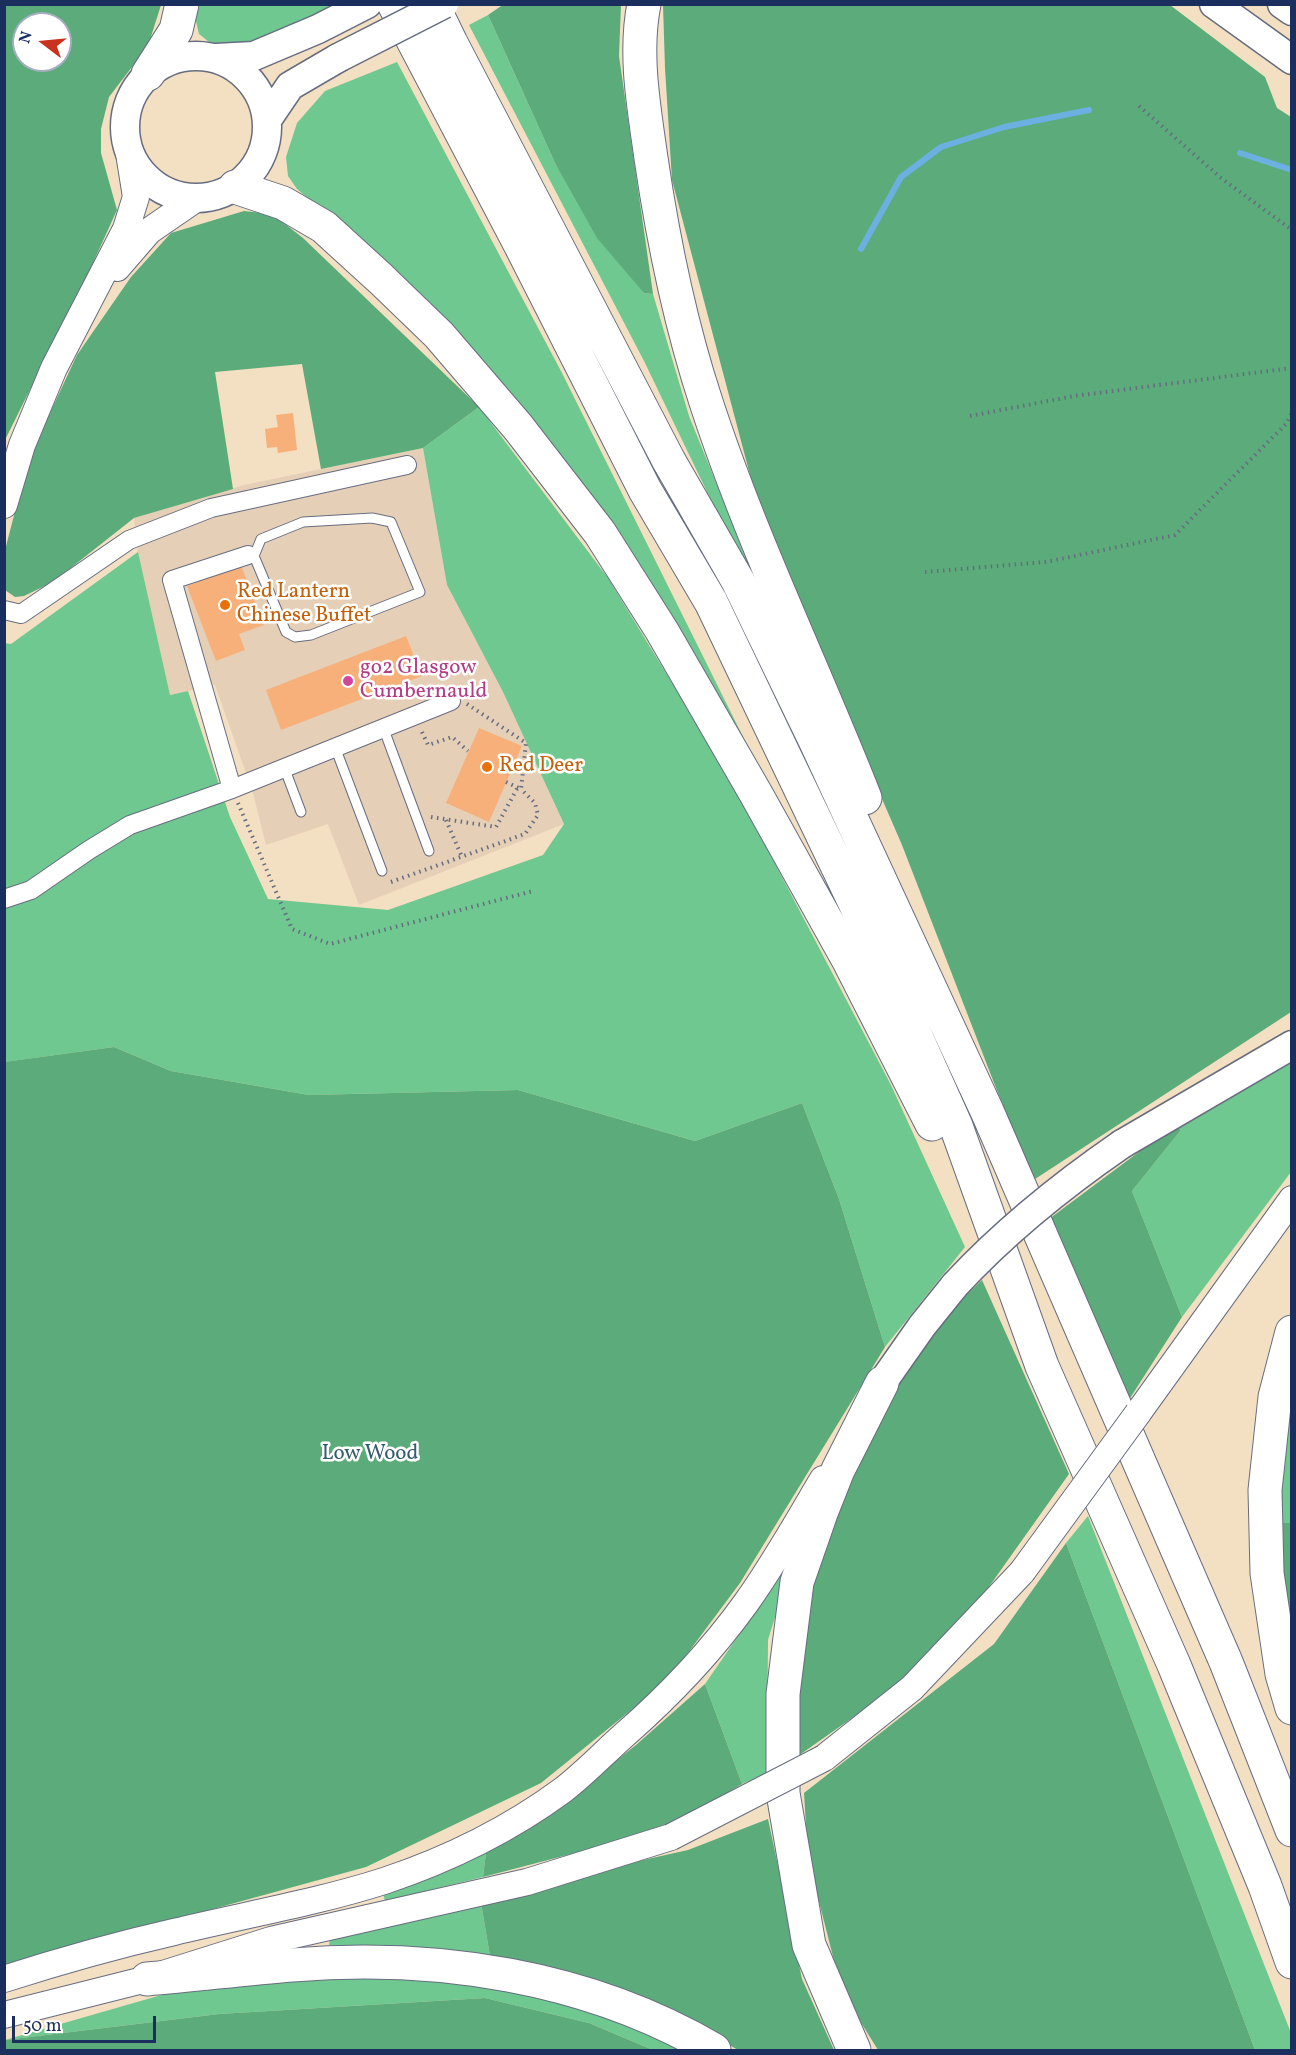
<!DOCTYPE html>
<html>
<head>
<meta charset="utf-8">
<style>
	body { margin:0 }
	#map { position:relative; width:1296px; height:2055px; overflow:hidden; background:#f3dfc2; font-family:Vollkorn,serif }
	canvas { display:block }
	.frame { position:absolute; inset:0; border:6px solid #1b2f5e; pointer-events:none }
	.north { position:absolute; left:12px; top:12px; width:60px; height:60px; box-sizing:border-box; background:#fff; border:2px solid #a4acbf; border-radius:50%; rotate:286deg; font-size:16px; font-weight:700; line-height:24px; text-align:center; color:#1b2f5e }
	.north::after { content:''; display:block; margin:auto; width:21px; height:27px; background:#c8321e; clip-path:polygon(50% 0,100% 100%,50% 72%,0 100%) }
	.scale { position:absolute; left:12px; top:2016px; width:144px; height:27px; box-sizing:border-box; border:3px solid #1b2f5e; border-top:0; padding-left:8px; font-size:18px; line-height:21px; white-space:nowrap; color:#1b2f5e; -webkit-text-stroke:4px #fff; paint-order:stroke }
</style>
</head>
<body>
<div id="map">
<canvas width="1296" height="2055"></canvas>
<div class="frame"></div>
<div class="north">N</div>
<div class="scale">50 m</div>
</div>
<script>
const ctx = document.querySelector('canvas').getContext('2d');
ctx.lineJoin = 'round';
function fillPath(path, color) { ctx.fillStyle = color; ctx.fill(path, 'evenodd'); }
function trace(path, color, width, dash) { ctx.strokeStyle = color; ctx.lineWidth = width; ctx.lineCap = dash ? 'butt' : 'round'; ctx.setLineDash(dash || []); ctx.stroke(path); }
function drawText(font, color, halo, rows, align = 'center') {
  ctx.font = font + ' Vollkorn,serif'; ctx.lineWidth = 5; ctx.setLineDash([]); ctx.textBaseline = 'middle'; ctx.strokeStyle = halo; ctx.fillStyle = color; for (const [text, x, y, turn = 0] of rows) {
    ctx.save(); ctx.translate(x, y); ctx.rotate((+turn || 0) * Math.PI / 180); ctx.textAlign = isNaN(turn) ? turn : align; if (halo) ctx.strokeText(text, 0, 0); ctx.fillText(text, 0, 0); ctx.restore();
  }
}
const built = new Path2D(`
	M 423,448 L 447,585 L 503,692 L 564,824 L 359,905 L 328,824 L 266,845 L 253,793 L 215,685 L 170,695 L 139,563 L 134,518 L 244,485 Z`);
const green = new Path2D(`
	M 196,5 L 339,5 L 294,28 L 237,47 L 209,42 L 199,34 L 195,17 Z
	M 488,15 L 555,163 L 644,293 L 653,294 L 689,416 L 754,576 L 749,579 L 644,361 L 469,25 Z
	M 397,62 L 562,373 L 773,797 L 651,601 L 374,255 L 297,189 L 288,176 L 286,157 L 297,123 L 325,91 Z
	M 479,407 L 608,578 L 730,778 L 891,1085 L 965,1247 L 885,1347 L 839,1199 L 802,1103 L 695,1141 L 518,1090 L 309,1095 L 171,1071 L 114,1047 L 5,1062 L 4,643 L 11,644 L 138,552 L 170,695 L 188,691 L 230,817 L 268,899 L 388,910 L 543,855 L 564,824 L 503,692 L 447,585 L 423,448 Z
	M 1291,1059 L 1291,1172 L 1182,1317 L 1132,1191 L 1181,1130 L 1175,1125 Z
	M 1291,1372 L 1291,1523 L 1275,1523 Z
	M 1088,1516 L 1291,2033 L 1291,2050 L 1255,2050 L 1066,1543 Z
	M 794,1555 L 768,1640 L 767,1773 L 742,1784 L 705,1684 Z
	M 487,1845 L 483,1877 L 385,1901 L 383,1893 Z
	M 481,1903 L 490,1956 L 329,1945 L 330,1937 Z
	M 417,1970 L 538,1994 L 636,2026 L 679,2050 L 653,2050 L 589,2023 L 485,1998 L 219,2014 L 5,2040 L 210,1981 Z`);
const forest = new Path2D(`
	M 504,4 L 621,5 L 619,56 L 653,294 L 644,293 L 597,238 L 555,163 L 488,15 Z
	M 5,5 L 161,5 L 148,46 L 109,97 L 101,129 L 101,153 L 117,210 L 92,265 L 5,440 ZM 24,24 L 60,24 L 60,60 L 24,60 Z
	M 663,5 L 1170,5 L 1265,77 L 1277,108 L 1291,117 L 1291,1012 L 1032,1181 L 902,845 L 763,524 L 672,180 L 665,68 Z
	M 244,211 L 272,214 L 303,238 L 479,407 L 423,448 L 321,469 L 302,364 L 215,372 L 233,489 L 134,518 L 53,582 L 24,596 L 15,597 L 5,590 L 5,550 L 29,458 L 77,355 L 131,277 L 171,233 Z
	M 114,1047 L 171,1071 L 309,1095 L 518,1090 L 695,1141 L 802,1103 L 839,1199 L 885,1347 L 740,1583 L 667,1681 L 541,1783 L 366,1867 L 5,1966 L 4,1062 Z
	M 1175,1125 L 1181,1130 L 1132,1191 L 1182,1317 L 1125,1406 L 1049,1219 Z
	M 982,1280 L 1069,1474 L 981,1598 L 889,1692 L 798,1756 L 798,1657 L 818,1554 L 891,1389 L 957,1304 Z
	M 1275,1523 L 1291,1523 L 1291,1663 Z
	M 1066,1543 L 1255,2050 L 878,2050 L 842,1992 L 808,1858 L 804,1793 L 994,1644 Z
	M 705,1684 L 742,1784 L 685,1818 L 590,1849 L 483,1877 L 487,1845 L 546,1816 L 636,1745 Z
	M 768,1819 L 802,1979 L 834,2050 L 738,2050 L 681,2017 L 490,1956 L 481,1903 L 603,1869 L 688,1850 Z
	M 485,1998 L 589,2023 L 653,2050 L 5,2050 L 5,2040 L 219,2014 Z`);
const stream = new Path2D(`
	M 1240,153 L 1292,170
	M 861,249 L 901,177 L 941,147 L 1004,127 L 1089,110`);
const building = new Path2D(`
	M 293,413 L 297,450 L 278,453 L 277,447 L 267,448 L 265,429 L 278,427 L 276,415 Z
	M 241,565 L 264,625 L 239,634 L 245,650 L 216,661 L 187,586 Z
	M 406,636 L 422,676 L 281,730 L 266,690 Z
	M 479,728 L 522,746 L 489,822 L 446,803 Z`);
const path = new Path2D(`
	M 1139,106 L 1221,178 L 1292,230
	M 970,416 L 1074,396 L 1292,368
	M 925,572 L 1046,562 L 1175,535 L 1287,423 L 1292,412
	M 467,704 L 526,743 L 521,789 L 506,782
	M 422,732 L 428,745 L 452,737 L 468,751
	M 238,803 L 292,929 L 330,944 L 533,891
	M 431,817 L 496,827 L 518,787
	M 446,820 L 462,857
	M 391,882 L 525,834 L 538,815 L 535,803 L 521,789`);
const lane = new Path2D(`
	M 248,555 L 254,556 L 286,632 L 295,637 L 311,635 L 420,592 L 391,522 L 372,518 L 303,522 L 261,539 L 254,556
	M 383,727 L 429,851
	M 335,747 L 382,871
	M 284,767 L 301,812`);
const street = new Path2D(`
	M 4,610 L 21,614 L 129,540 L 211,508 L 407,465
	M 232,789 L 172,580 L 248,555
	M 4,899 L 31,890 L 89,850 L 130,825 L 232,789 L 451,701`);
const secondary = new Path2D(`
	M 117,268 L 149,231 L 197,198
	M 4,505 L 22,445 L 54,368 L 126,229 L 136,197 L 128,147
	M 1138,1413 L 1292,1199
	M 824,1758 L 912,1688 L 1022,1572
	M 4,1979 C 60,1961 117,1945 174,1932 C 244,1915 315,1903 384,1881 C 447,1860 510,1829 563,1790 C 584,1774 603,1754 623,1736 C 669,1696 710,1653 746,1603 C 774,1564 798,1521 823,1479
	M 4,2015 L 147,1979 L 271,1940 L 527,1882 L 671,1837`);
const primary = new Path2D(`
	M 1214,4 L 1292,60
	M 1282,4 L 1292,11
	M125 127a71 71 0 1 1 142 0a71 71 0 1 1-142 0Z
	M 216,58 L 254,56 L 318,29 L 367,4
	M 267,120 L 290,86 L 338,58
	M 1122,1144 L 1292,1045
	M 882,1383 L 922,1326 L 955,1285`);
const highway = new Path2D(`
	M 394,4 L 521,246 L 645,490 L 711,602 L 875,945 L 956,1126 L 1042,1366 L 1174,1665 L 1265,1886 L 1292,1962
	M 432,4 L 451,43 L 669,461 L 738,581 L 815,740 L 987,1111 L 1226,1662 L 1292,1830
	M 644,4 C 634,54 644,108 651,158 C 663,240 680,323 706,402 C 750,537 813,666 865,798
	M 148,74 L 176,30 L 182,4
	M 235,187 L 283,203 L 324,227 L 381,279 L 439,335 L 518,427 L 600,533 L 662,631 L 756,794 L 849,961 L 932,1124
	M 1292,1332 L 1275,1397 L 1265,1490 L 1267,1573 L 1282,1674 L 1292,1708
	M 147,1979 C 195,1975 243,1969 292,1965 C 436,1953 588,1976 714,2050
	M 854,2050 L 809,1945 L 783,1793 L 783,1694 L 797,1582 L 821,1513 L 838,1470 L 882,1383`);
const secondaryBridge = new Path2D(`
	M 1022,1572 L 1138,1413
	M 671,1837 L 824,1758`);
const primaryBridge = new Path2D(`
	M 338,58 L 444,4
	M 955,1285 C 1005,1231 1061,1186 1122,1144`);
const markers = [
	[225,605,6,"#e8710a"],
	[348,681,6,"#d1479c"],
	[487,767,6,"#e8710a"]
];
const foodNames = [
	["Red Lantern",237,593],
	["Chinese Buffet",237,617],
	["Red Deer",499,767]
];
const hotelNames = [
	["go2 Glasgow",360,669],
	["Cumbernauld",360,693]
];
const parkNames = [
	["Low Wood",370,1455]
];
fillPath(built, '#e6cfb7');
fillPath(green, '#6fc88f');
fillPath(forest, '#5bac7a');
trace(stream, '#6bb0e1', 6);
fillPath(building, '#f7b079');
trace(lane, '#676d81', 11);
trace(street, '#676d81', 20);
trace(secondary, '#676d81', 28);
trace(primary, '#676d81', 31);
trace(highway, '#676d81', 35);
trace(path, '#676d81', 4, [1.5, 4.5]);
trace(lane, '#fff', 9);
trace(street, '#fff', 18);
trace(secondary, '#fff', 26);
trace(primary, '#fff', 28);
trace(highway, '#fff', 33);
trace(secondaryBridge, '#676d81', 28, []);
trace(primaryBridge, '#676d81', 31, []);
trace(secondaryBridge, '#fff', 26);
trace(primaryBridge, '#fff', 28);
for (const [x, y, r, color] of markers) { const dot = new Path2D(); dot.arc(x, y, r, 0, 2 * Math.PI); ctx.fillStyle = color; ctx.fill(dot); trace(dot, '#fff', 2); }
drawText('21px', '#c56008', '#fff', foodNames, 'left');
drawText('21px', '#b23c85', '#fff', hotelNames, 'left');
drawText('21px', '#345d6d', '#fff', parkNames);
</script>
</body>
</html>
